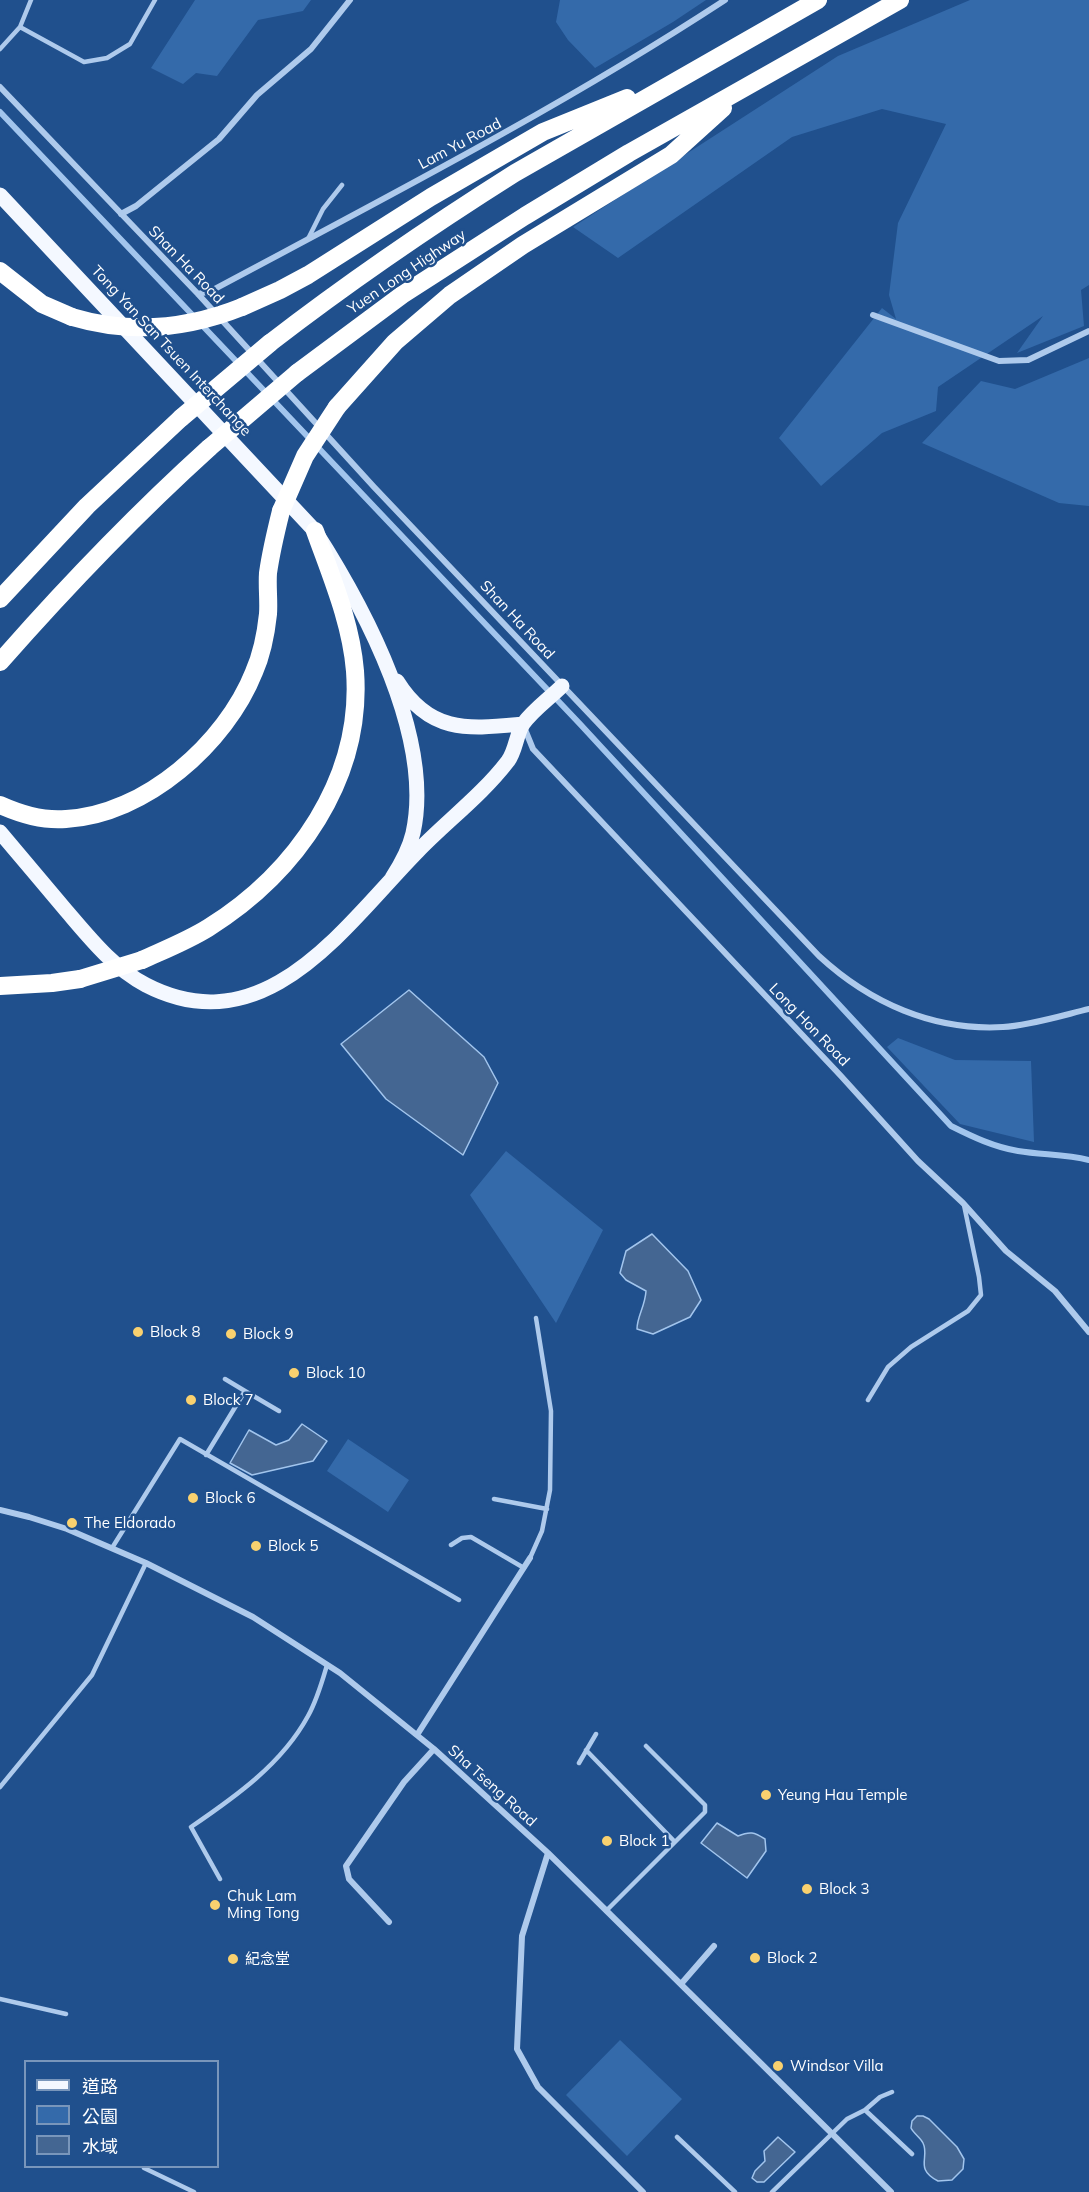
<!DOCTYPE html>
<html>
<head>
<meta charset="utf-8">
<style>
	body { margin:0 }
	#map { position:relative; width:1089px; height:2192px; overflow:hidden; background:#20508d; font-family:Mulish,"Noto Sans TC",sans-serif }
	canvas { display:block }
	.legend { position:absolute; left:24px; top:2060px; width:195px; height:108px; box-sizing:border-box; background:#20508d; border:2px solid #7996bb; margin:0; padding:8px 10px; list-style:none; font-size:18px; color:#fff }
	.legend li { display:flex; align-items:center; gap:12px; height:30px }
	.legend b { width:30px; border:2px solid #7996bb }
</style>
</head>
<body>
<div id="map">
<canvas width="1089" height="2192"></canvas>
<ul class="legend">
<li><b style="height:8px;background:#f4f8ff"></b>道路</li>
<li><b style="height:16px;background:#346aaa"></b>公園</li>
<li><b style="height:16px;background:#446692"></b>水域</li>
</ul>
</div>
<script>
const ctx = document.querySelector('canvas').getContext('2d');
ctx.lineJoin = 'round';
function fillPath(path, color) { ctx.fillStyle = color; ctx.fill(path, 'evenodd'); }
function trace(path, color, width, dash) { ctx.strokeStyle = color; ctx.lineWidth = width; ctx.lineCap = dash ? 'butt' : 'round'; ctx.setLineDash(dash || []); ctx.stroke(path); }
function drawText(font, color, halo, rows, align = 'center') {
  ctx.font = font + ' Mulish,"Noto Sans TC",sans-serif'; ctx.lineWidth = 5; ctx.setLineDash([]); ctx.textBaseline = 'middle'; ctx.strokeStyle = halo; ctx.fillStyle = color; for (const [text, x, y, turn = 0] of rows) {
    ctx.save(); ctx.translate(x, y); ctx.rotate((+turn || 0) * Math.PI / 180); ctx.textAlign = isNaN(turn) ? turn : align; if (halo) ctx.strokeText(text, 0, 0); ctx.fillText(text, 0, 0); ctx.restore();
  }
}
const green = new Path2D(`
	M 195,0 L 311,0 L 303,11 L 258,20 L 217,76 L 196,73 L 183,84 L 151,68 Z
	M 560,0 L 706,0 L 673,22 L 595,68 L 568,40 L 556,22 Z
	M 970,0 L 1089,0 L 1089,285 L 1081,290 L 1084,326 L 1017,353 L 1043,316 L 938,387 L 936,411 L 882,433 L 821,486 L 779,438 L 882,308 L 896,319 L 889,295 L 898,223 L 946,124 L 882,109 L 792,137 L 618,258 L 573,227 L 838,56 Z
	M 1089,358 L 1089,506 L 1059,503 L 922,443 L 981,381 L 1015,389 Z
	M 898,1038 L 955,1060 L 1031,1061 L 1034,1142 L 960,1124 L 887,1047 Z
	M 506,1151 L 603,1230 L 556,1323 L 470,1195 Z
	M 348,1439 L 409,1480 L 388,1512 L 327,1471 Z
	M 620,2040 L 682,2099 L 627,2156 L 566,2095 Z`);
const water = new Path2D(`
	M 409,990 L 484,1057 L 498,1083 L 463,1155 L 386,1099 L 341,1044 Z
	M 652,1234 L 688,1271 L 701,1300 L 690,1317 L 653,1334 L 637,1329 C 637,1316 645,1307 646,1291 L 626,1280 L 620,1273 L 626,1251 Z
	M 302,1424 L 327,1441 L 313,1461 L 252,1475 L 230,1463 L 249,1430 L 276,1445 L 289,1440 Z
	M 717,1823 L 738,1836 C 750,1831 754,1832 765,1839 L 766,1851 L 747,1878 L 701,1843 Z
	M 917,2116 L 923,2116 L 929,2119 L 957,2147 L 964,2159 L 963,2169 L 952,2180 L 938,2181 C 914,2169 930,2157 923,2143 C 920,2137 914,2134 911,2128 L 912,2121 Z
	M 778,2137 L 795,2152 L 764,2182 L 757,2182 L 752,2178 L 755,2171 L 765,2161 L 764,2151 Z`);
const stream = new Path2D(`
	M 0,112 L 580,724 L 951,1126 C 973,1137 994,1147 1018,1151 C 1042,1155 1066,1154 1089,1160`);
const lane = new Path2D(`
	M 20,27 L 84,62 L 107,58 L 130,44 L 155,0
	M 0,49 L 20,27 L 31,0
	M 308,239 L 323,209 L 342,185
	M 225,1379 L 245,1391
	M 868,1400 L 888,1367 L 911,1347 L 968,1311 L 981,1295 L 979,1277 L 964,1205
	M 206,1455 L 245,1391 L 279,1411
	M 494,1499 L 547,1509
	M 451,1545 L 462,1538 L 471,1537 L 524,1568
	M 112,1548 L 180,1439 L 459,1600
	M 530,1558 L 542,1531 L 550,1490 L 551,1411 L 536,1318
	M 586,1750 L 675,1842
	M 579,1763 L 596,1734
	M 0,1787 L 92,1675 L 146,1563
	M 220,1879 L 191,1827 C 235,1797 282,1764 308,1716 C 317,1700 322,1682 327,1665
	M 606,1911 L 705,1812 L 705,1805 L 646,1746
	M 0,1999 L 66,2014
	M 865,2110 L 912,2154
	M 677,2137 L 735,2192
	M 144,2168 L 194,2192
	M 772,2192 L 847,2119 L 865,2110 L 880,2097 L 892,2092`);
const street = new Path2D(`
	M 0,87 L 198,294 L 374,487 L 819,956 C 870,1003 933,1031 1003,1027 C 1028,1026 1064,1015 1089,1009
	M 121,214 L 136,206 L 219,139 L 257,95 L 311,49 L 350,0
	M 198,294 L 211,291 C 385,198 560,108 725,0
	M 873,315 L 999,361 L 1028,360 L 1089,331
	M 524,727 L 533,749 L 841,1076 L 918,1161 L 963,1203 L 1006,1251 L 1055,1291 L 1089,1332
	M 0,1510 L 29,1517 L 67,1529 L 146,1563 L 253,1617 L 340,1673 L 434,1749 L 548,1853 L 891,2192
	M 417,1735 L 530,1558
	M 548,1853 L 522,1936 L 517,2049 L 538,2087 L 643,2192
	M 389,1922 L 349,1879 L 346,1866 L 404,1782 L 434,1749
	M 681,1984 L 714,1946`);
const primary = new Path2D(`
	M 0,195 L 315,531 C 365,609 434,738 413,833 C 409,850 401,864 392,878
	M 397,681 C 430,734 468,729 523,724
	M 0,832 C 21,857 43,883 64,908 C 89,937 112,967 146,985 C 266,1047 346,924 418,851 C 447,821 482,795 508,761 C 516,750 516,735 523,724 C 533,710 550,698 562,686`);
const highway = new Path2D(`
	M 0,271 L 42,304 L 72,317
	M 242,307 L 280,290 L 308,275 L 431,197 L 543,132 L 627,98
	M 270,343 C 349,282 431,226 515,173 L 818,0
	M 297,373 L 402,295 L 525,216 L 629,153 L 900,0
	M 337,407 L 395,342 L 450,295 L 523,245 L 671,155 L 723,108
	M 0,599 L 87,506 L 181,418
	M 0,662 C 66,587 135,515 209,448
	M 0,805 C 20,814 44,821 66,819 C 145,815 226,743 254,672 C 262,654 266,633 268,614 C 269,601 267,587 268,573 C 271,552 276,531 281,511
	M 142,960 C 164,950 187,941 208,928 C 296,873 363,779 355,671 C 351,622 331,576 315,531
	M 0,986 L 52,983 L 80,979`);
const highwayBridge = new Path2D(`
	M 72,317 C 129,334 187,329 242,307
	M 181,418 L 270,343
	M 209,448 L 297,373
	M 281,511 L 305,456 L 337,407
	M 80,979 L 142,960`);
const markers = [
	[138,1332,6,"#f9d16f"],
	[231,1334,6,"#f9d16f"],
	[294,1373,6,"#f9d16f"],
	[191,1400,6,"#f9d16f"],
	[193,1498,6,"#f9d16f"],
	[72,1523,6,"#f9d16f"],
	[256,1546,6,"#f9d16f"],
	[766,1795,6,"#f9d16f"],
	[607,1841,6,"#f9d16f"],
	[807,1889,6,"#f9d16f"],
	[215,1905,6,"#f9d16f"],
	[755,1958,6,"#f9d16f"],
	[233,1959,6,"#f9d16f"],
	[778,2066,6,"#f9d16f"]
];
const streetNames = [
	["Lam Yu Road",460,144,-28],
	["Shan Ha Road",186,265,46],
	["Yuen Long Highway",407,272,-34],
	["Tong Yan San Tsuen Interchange",171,351,47],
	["Shan Ha Road",517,620,47],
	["Long Hon Road",809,1025,46],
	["Sha Tseng Road",492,1786,42]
];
const poiNames = [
	["Block 8",150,1332],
	["Block 9",243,1334],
	["Block 10",306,1373],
	["Block 7",203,1400],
	["Block 6",205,1498],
	["The Eldorado",84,1523],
	["Block 5",268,1546],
	["Yeung Hau Temple",778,1795],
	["Block 1",619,1841],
	["Block 3",819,1889],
	["Chuk Lam",227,1896],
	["Ming Tong",227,1913],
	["Block 2",767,1958],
	["紀念堂",245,1959],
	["Windsor Villa",790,2066]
];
fillPath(green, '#346aaa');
fillPath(water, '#446692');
trace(water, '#a2c5ed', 1.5);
trace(stream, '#a2c5ed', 6);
trace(lane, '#aecaec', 4.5);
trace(street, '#aecaec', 6);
trace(primary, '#f4f8ff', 15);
trace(highway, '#fff', 18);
trace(highwayBridge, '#fff', 18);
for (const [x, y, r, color] of markers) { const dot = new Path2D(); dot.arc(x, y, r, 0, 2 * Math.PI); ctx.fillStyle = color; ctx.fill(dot); trace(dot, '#20508d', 2); }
drawText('15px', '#fff', '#20508d', streetNames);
drawText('15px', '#fff', '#20508d', poiNames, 'left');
</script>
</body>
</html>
